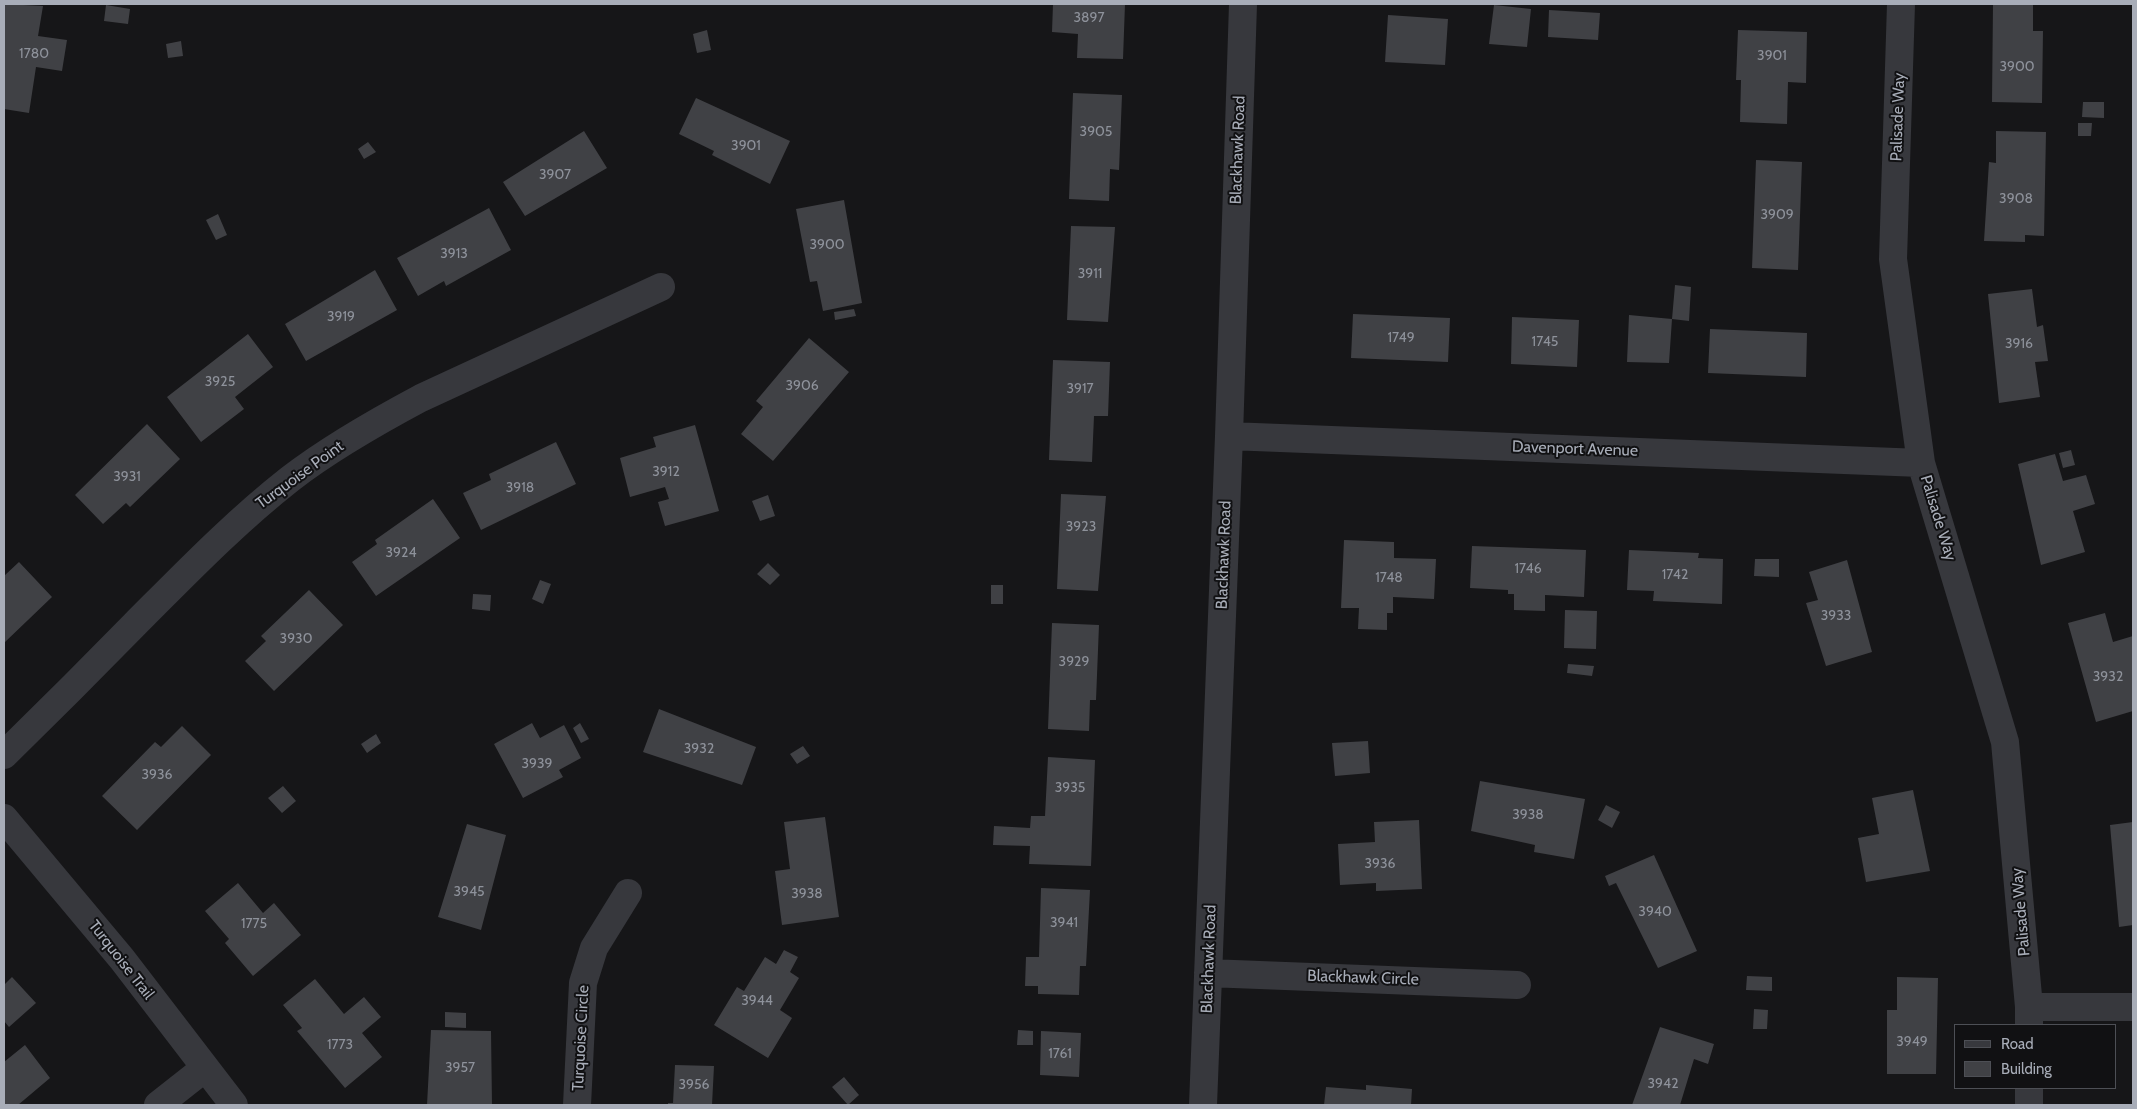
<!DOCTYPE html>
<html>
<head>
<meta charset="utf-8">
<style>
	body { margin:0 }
	#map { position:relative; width:2137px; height:1109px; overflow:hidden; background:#161618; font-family:Cabin,sans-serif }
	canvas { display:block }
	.frame { position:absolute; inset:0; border:5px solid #a8adb8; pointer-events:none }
	.legend { position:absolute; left:1954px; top:1024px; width:162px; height:65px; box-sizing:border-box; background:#111113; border:1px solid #4d4f55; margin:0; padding:6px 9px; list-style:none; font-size:15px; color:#a8adb8 }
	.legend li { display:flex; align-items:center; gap:10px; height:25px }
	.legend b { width:25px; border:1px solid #4d4f55 }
</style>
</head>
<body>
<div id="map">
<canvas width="2137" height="1109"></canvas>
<div class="frame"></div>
<ul class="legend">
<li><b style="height:6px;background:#37383d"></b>Road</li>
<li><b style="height:14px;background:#404145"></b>Building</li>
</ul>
</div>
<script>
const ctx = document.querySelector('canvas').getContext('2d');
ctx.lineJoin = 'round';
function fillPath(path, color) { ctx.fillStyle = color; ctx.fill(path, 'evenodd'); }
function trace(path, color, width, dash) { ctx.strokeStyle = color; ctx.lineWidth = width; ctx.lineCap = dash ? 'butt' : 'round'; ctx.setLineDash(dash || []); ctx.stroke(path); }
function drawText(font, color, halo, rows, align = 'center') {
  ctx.font = font + ' Cabin,sans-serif'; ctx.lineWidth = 4; ctx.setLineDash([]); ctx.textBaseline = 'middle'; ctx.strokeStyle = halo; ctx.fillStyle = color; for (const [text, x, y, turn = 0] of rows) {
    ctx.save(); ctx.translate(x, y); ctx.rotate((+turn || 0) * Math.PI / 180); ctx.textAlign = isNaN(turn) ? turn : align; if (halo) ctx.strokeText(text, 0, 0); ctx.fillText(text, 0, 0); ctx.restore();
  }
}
const building = new Path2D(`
	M 4,4 L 43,6 L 38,36 L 67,40 L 62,71 L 36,67 L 29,113 L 4,109 Z
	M 1053,4 L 1125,4 L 1123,59 L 1077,58 L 1078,34 L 1052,32 Z
	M 1993,4 L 2033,4 L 2033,31 L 2043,31 L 2042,103 L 1992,102 Z
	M 106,5 L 130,9 L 128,24 L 104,21 Z
	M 1494,5 L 1531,9 L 1527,47 L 1489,44 Z
	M 1549,10 L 1600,13 L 1598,40 L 1548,37 Z
	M 1388,15 L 1448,19 L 1445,65 L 1385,62 Z
	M 707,30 L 711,50 L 697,53 L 693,34 Z
	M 1738,30 L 1807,32 L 1806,83 L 1788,82 L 1787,124 L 1740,122 L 1741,80 L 1736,80 Z
	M 181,41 L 183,56 L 168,58 L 166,44 Z
	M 1073,93 L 1122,95 L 1119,170 L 1110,169 L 1109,201 L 1069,199 Z
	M 696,98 L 790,141 L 770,184 L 712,155 L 714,151 L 679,134 Z
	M 2083,102 L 2104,102 L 2104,118 L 2082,117 Z
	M 2078,123 L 2092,123 L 2091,136 L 2078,136 Z
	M 584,131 L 607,168 L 525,216 L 503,182 Z
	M 1996,131 L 2046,132 L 2044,236 L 2025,235 L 2025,242 L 1984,241 L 1989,162 L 1996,163 Z
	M 368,142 L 376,152 L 364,159 L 358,149 Z
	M 1756,160 L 1802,162 L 1798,270 L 1752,268 Z
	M 844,200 L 862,303 L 823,311 L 817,281 L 810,282 L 796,209 Z
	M 489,208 L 511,250 L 446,286 L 444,281 L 418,296 L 397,258 Z
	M 218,214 L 227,235 L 216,240 L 206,220 Z
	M 1071,226 L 1115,227 L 1108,322 L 1067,320 Z
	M 375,270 L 397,310 L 306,361 L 285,324 Z
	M 1675,285 L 1691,287 L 1689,321 L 1672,319 L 1669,363 L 1627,362 L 1629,315 L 1672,319 Z
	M 2032,289 L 2037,327 L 2043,325 L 2048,361 L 2035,362 L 2040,397 L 1999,403 L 1988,294 Z
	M 854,309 L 856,316 L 835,320 L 834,312 Z
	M 1353,314 L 1450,318 L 1448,362 L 1351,358 Z
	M 1512,317 L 1579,320 L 1577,367 L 1511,364 Z
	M 1710,329 L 1807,333 L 1806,377 L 1708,373 Z
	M 248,334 L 273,367 L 235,397 L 244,409 L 201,442 L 167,397 Z
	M 809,338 L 849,372 L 773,461 L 741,434 L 763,407 L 756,401 Z
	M 1053,360 L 1110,362 L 1108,416 L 1094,416 L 1092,462 L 1049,460 Z
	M 147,424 L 180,459 L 130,507 L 126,503 L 103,524 L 75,495 Z
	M 695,425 L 719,511 L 665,526 L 658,502 L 669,499 L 665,487 L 630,497 L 620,458 L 656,447 L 653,437 Z
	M 556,442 L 576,484 L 481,530 L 463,493 L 491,480 L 489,474 Z
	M 2071,450 L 2075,465 L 2063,468 L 2059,453 Z
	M 2055,454 L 2063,481 L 2086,475 L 2095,504 L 2073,511 L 2085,552 L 2041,565 L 2018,464 Z
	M 1061,494 L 1106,496 L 1098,591 L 1057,589 Z
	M 768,495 L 775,516 L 760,521 L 752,501 Z
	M 433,499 L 460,538 L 376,596 L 352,562 L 377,544 L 375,540 Z
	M 1344,540 L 1394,542 L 1394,558 L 1436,559 L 1434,599 L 1393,597 L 1393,613 L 1387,613 L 1387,630 L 1358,629 L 1359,608 L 1341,608 Z
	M 1472,546 L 1586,550 L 1584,597 L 1545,595 L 1545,611 L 1514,610 L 1514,594 L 1508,594 L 1508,590 L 1470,588 Z
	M 1629,550 L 1699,553 L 1698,558 L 1723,559 L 1722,604 L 1653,601 L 1654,591 L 1627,590 Z
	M 1755,559 L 1779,559 L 1779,577 L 1754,576 Z
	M 1847,560 L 1872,652 L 1826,666 L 1806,603 L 1818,600 L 1809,572 Z
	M 19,562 L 52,597 L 4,643 L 4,576 Z
	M 768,563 L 780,575 L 770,585 L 757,574 Z
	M 540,580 L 551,584 L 543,604 L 532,599 Z
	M 991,585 L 1003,585 L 1003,604 L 991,604 Z
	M 309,590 L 343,625 L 274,691 L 245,661 L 266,641 L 261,636 Z
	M 473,594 L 491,595 L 490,611 L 472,609 Z
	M 1565,610 L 1597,611 L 1596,649 L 1564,648 Z
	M 2105,613 L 2113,642 L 2133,636 L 2133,711 L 2096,722 L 2068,623 Z
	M 1052,623 L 1099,625 L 1096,700 L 1090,700 L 1089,731 L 1048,729 Z
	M 1568,664 L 1594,666 L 1592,676 L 1567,673 Z
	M 659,709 L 756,747 L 742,785 L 643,752 Z
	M 532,723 L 540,738 L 564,725 L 581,758 L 559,770 L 563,777 L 523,798 L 494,744 Z
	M 580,723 L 589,739 L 581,743 L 573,728 Z
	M 182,726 L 211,755 L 137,830 L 102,796 L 155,742 L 161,747 Z
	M 376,734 L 381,743 L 367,753 L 361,744 Z
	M 1368,741 L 1370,773 L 1335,776 L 1332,743 Z
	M 803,746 L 810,756 L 797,764 L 790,754 Z
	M 1048,757 L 1095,760 L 1091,866 L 1029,864 L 1030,846 L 993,845 L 994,826 L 1030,828 L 1031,816 L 1045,816 Z
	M 1480,781 L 1585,799 L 1574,859 L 1534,852 L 1535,845 L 1471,831 Z
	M 283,786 L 296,801 L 282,813 L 268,798 Z
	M 1913,790 L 1930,871 L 1866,882 L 1858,838 L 1879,834 L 1872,798 Z
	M 1606,805 L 1620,812 L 1612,828 L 1598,820 Z
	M 825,817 L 839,917 L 782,925 L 775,871 L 790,869 L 784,822 Z
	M 1419,820 L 1422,889 L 1376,891 L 1376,883 L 1340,885 L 1338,844 L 1375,842 L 1374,822 Z
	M 2133,822 L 2133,925 L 2119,927 L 2110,825 Z
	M 467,824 L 506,835 L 481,930 L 438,917 Z
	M 1654,855 L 1697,951 L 1658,968 L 1616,883 L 1609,886 L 1605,876 Z
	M 238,883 L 263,913 L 274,903 L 301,935 L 253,976 L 225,943 L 229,939 L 205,911 Z
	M 1041,888 L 1090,890 L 1086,966 L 1080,966 L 1079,995 L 1038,994 L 1038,986 L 1025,986 L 1026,957 L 1039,957 Z
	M 784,950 L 798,957 L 790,972 L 799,978 L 780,1010 L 792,1018 L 768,1058 L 714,1025 L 737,987 L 744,991 L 765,957 L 776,964 Z
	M 1747,976 L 1772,977 L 1772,991 L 1746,990 Z
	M 12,977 L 36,1003 L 9,1027 L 4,1021 L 4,985 Z
	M 1897,977 L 1938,978 L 1936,1074 L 1887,1074 L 1887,1010 L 1897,1010 Z
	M 315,979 L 344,1014 L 364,997 L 381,1017 L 362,1033 L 382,1057 L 345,1088 L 297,1031 L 302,1028 L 283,1005 Z
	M 1754,1009 L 1768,1010 L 1767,1029 L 1753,1029 Z
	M 445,1012 L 466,1013 L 466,1028 L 445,1027 Z
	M 1660,1027 L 1714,1044 L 1708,1064 L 1694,1059 L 1680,1105 L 1632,1105 Z
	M 431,1030 L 491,1031 L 492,1105 L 427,1105 Z
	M 1018,1030 L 1033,1031 L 1033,1045 L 1017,1045 Z
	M 1041,1031 L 1081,1033 L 1079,1077 L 1040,1075 Z
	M 25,1045 L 50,1078 L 18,1105 L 4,1105 L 4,1062 Z
	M 675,1065 L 714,1066 L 712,1105 L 668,1105 L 668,1103 L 673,1103 Z
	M 844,1077 L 859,1095 L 848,1105 L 832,1087 Z
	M 1366,1085 L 1412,1089 L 1411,1105 L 1324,1105 L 1326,1087 L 1366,1090 Z`);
const minor = new Path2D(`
	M 1901,4 L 1893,259 L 1921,463 L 2005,742 L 2029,1007 L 2029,1025
	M 1229,436 L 1921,463
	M 4,755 C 48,712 92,668 135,624 C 185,574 234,523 290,479 C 330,448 376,422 421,398 L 661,287
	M 4,818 L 122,959 L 234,1105
	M 1208,973 L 1517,985
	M 2029,1007 L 2133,1007
	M 158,1105 L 205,1068
	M 577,1105 L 583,983 L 594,948 L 628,893
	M 1203,1105 L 1229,436 L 1243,4
	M 2029,1105 L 2029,1088`);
const numberNames = [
	["3897",1089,18],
	["1780",34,54],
	["3901",1772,56],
	["3900",2017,67],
	["3905",1096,132],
	["3901",746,146],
	["3907",555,175],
	["3908",2016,199],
	["3909",1777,215],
	["3900",827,245],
	["3913",454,254],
	["3911",1090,274],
	["3919",341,317],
	["1749",1401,338],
	["1745",1545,342],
	["3916",2019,344],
	["3925",220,382],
	["3906",802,386],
	["3917",1080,389],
	["3912",666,472],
	["3931",127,477],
	["3918",520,488],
	["3923",1081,527],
	["3924",401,553],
	["1746",1528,569],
	["1742",1675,575],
	["1748",1389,578],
	["3933",1836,616],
	["3930",296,639],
	["3929",1074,662],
	["3932",2108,677],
	["3932",699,749],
	["3939",537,764],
	["3936",157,775],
	["3935",1070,788],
	["3938",1528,815],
	["3936",1380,864],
	["3945",469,892],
	["3938",807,894],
	["3940",1655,912],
	["3941",1064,923],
	["1775",254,924],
	["3944",757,1001],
	["3949",1912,1042],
	["1773",340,1045],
	["1761",1060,1054],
	["3957",460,1068],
	["3942",1663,1084],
	["3956",694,1085]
];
const streetNames = [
	["Palisade Way",1898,117,-88],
	["Blackhawk Road",1238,150,-88],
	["Davenport Avenue",1575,449,2],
	["Turquoise Point",300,475,-36],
	["Palisade Way",1938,518,73],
	["Blackhawk Road",1224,555,-88],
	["Palisade Way",2021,912,-95],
	["Blackhawk Road",1209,959,-88],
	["Turquoise Trail",121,960,52],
	["Blackhawk Circle",1363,978,2],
	["Turquoise Circle",581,1038,-87]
];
fillPath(building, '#404145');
trace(minor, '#37383d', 28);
drawText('14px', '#8e929b', null, numberNames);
drawText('16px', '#a8adb8', '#111113', streetNames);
</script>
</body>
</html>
